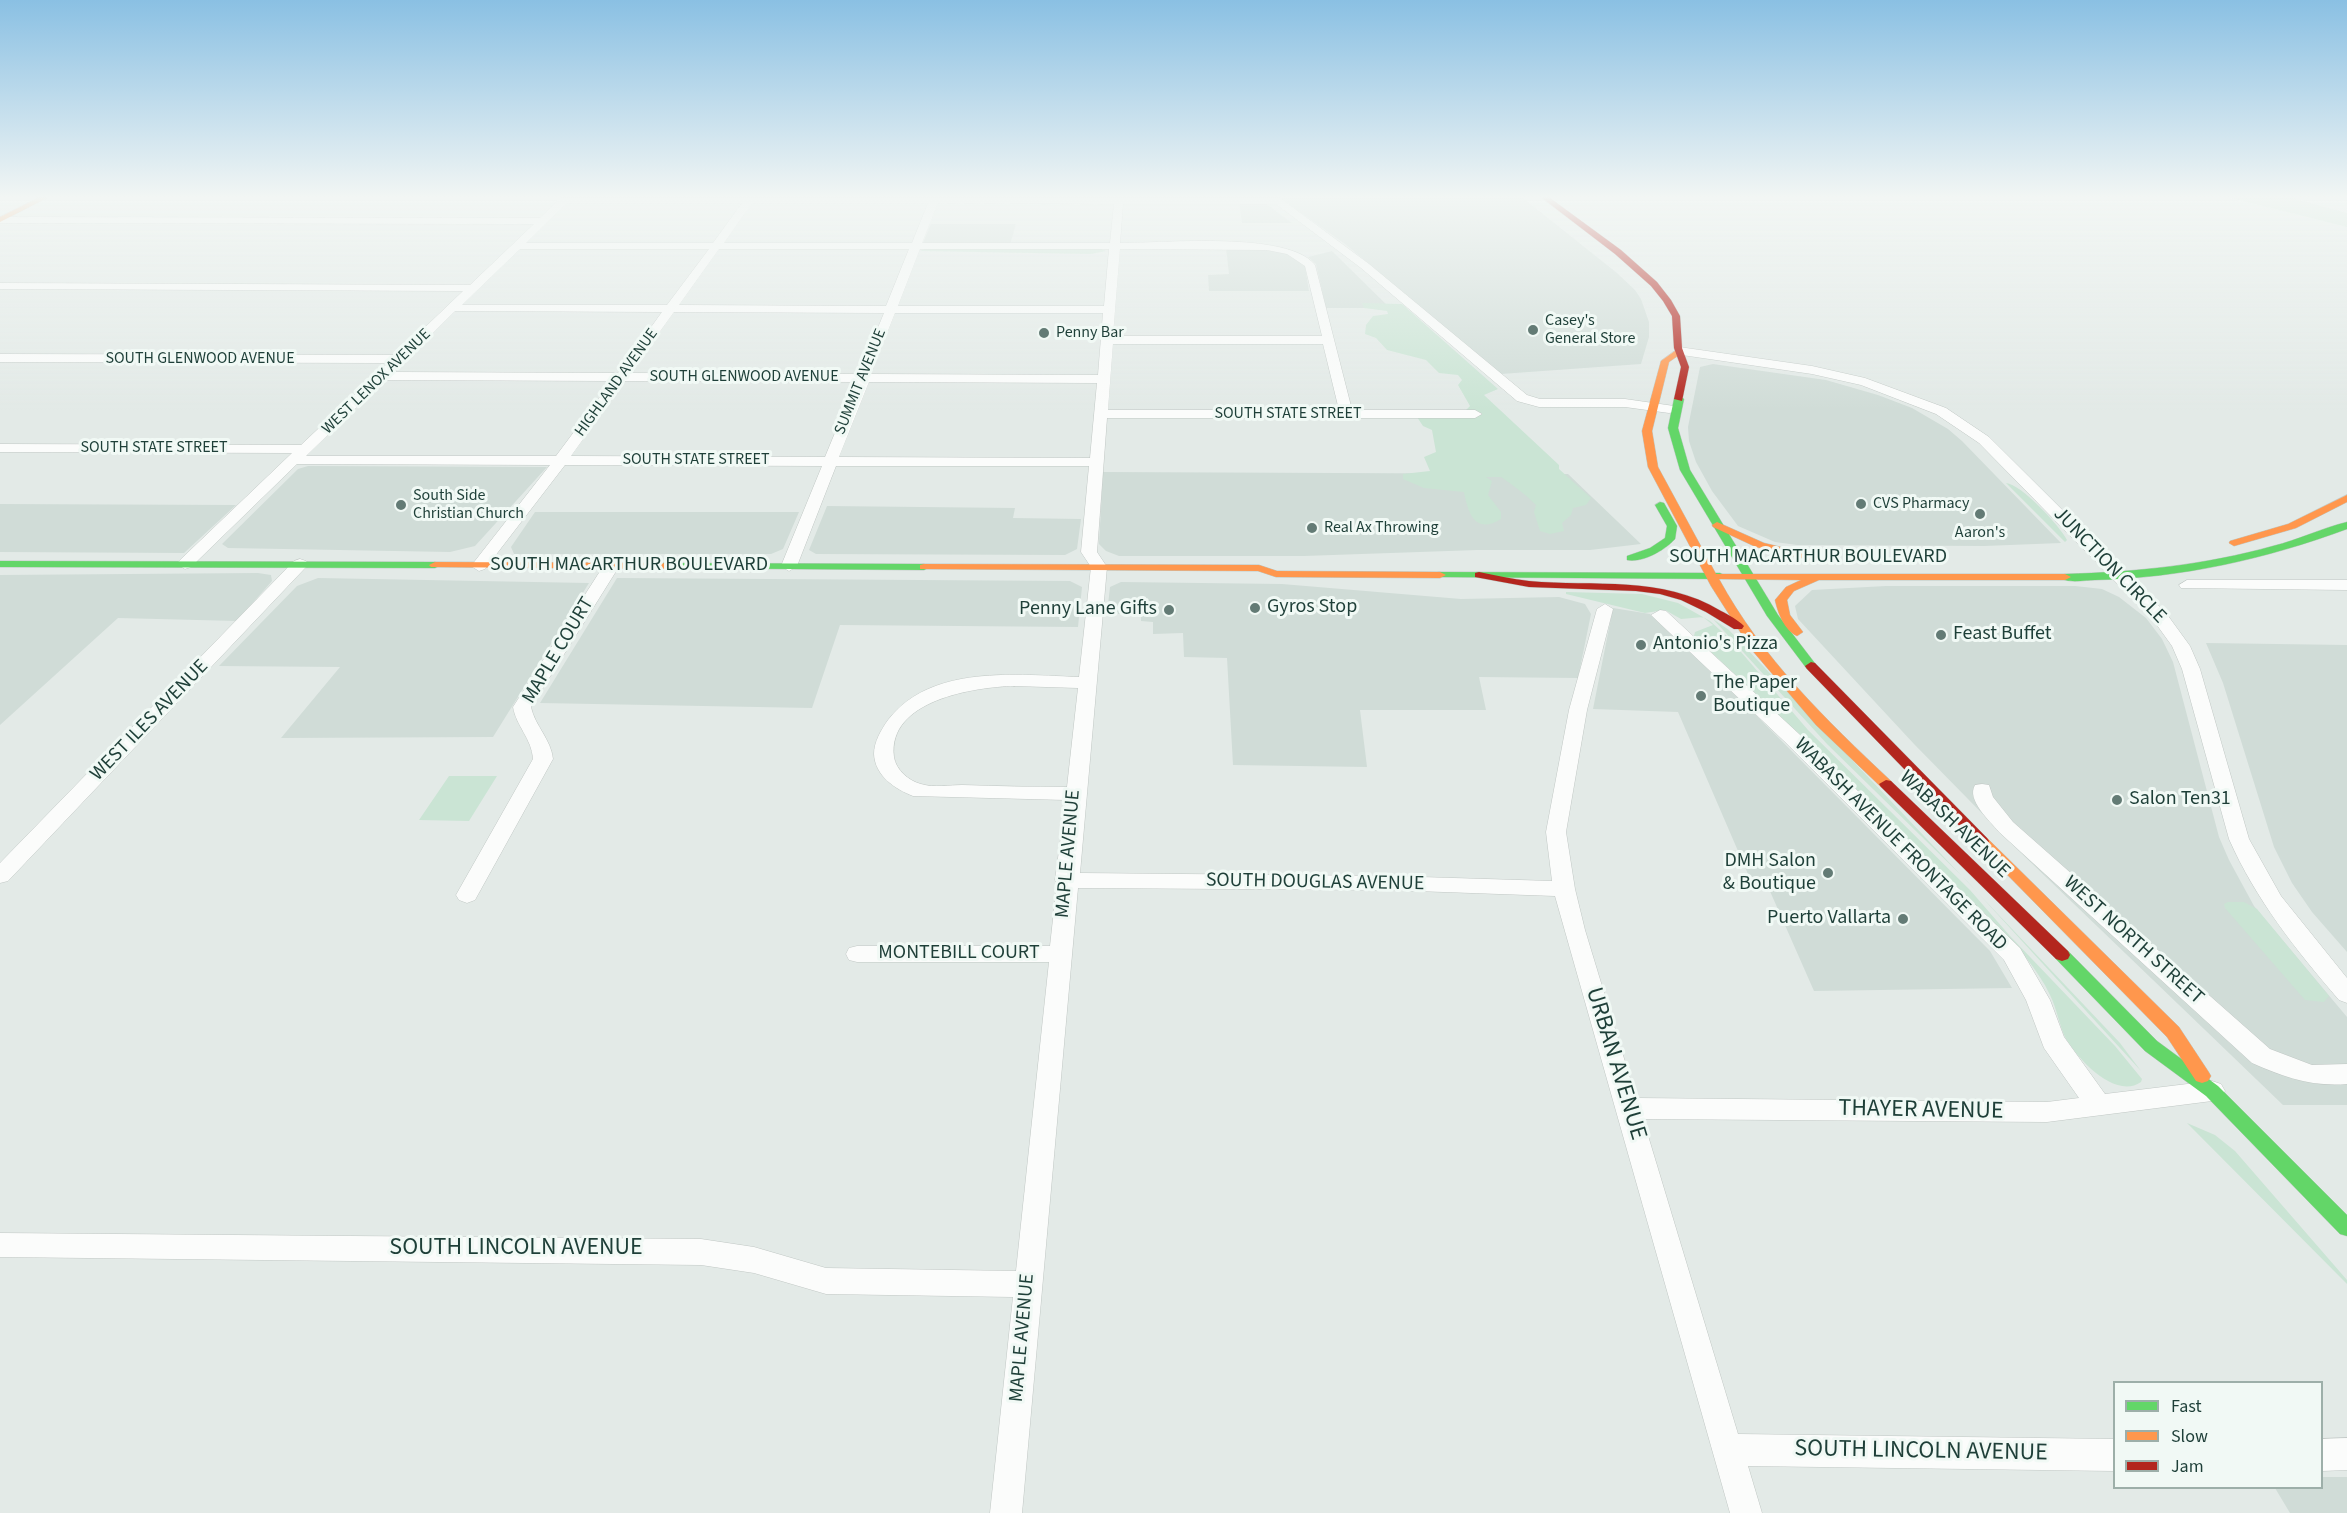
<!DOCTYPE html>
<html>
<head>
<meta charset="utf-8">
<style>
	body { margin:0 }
	#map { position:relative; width:2347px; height:1513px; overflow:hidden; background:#e3eae7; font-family:"Source Sans 3",sans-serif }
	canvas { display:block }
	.legend { position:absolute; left:2113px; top:1381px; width:210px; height:108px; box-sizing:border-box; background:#f1f9f5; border:2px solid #9dafa9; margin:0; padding:8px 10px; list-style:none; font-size:18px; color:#1e3f38 }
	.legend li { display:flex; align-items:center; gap:12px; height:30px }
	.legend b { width:30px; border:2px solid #9dafa9 }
</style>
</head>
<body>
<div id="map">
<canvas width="2347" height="1513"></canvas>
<ul class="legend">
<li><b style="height:8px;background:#63d668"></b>Fast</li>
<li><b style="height:8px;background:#ff974d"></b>Slow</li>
<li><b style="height:8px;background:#b3261e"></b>Jam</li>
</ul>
</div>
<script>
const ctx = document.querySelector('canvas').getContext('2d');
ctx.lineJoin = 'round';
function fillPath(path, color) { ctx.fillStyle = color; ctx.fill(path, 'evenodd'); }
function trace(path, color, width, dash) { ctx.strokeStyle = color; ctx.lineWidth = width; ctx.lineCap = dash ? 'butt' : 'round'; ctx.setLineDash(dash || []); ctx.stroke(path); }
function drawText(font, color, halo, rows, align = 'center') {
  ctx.font = font + ' "Source Sans 3",sans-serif'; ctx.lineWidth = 6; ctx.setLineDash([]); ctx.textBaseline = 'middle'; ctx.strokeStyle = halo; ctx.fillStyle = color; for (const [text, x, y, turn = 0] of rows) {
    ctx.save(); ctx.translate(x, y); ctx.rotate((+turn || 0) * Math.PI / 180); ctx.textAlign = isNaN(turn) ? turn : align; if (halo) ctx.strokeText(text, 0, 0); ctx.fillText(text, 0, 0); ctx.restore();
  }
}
const built = new Path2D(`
	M 1280,198 L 1523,198 L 1617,273 L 1635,290 L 1641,299 L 1649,322 L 1649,337 L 1641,364 L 1501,374 L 1345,244 Z
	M 1239,202 L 1264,202 L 1292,223 L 1242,223 Z
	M 931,224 L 1016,224 L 1010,245 L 922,245 Z
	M 1226,248 L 1283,251 L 1305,266 L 1309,291 L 1209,291 L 1208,275 L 1229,274 Z
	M 1332,251 L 1390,308 L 1326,308 L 1316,264 L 1308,257 Z
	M 1713,364 L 1826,380 L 1878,395 L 1912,408 L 1948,429 L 1962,441 L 2061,543 L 1984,546 L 1797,545 L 1775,542 L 1738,526 L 1712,491 L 1696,462 L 1689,441 L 1688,427 L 1700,367 Z
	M 308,466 L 547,467 L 475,546 L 450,552 L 228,548 L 222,544 L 298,469 Z
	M 1103,472 L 1568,474 L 1641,544 L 1590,550 L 1477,550 L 1304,556 L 1119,556 L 1106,551 L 1099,544 Z
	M 0,504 L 236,505 L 184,553 L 0,552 Z
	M 827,506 L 1015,508 L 1013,518 L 1081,519 L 1077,549 L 1065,555 L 816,554 L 809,550 Z
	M 535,512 L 799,512 L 783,549 L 771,554 L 514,554 L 511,547 Z
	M 258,573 L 271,575 L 272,581 L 237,621 L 118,618 L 0,725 L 0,575 Z
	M 318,578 L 588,583 L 589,583 L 493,737 L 281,738 L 340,667 L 219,666 L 297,586 Z
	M 617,578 L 1070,581 L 1082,587 L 1078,627 L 840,625 L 812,708 L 540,703 Z
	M 1121,582 L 1282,584 L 1461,599 L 1559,597 L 1585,604 L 1591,614 L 1578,678 L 1479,677 L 1486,710 L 1360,710 L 1367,767 L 1233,765 L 1227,658 L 1184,657 L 1183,633 L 1153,634 L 1153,622 L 1141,621 L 1141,614 L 1107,614 L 1110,587 Z
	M 1886,586 L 2075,586 L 2102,589 L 2119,597 L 2146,618 L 2162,639 L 2173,662 L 2219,837 L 2229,860 L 2254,906 L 2347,1017 L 2347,1105 L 2283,1105 L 2021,853 L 1914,744 L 1798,619 L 1795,606 L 1812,590 Z
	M 1613,608 L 1650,614 L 1747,706 L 1990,951 L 2012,988 L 1814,991 L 1769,889 L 1754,888 L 1678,712 L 1593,709 Z
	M 2206,643 L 2347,645 L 2347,952 L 2312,912 L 2292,883 L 2274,847 L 2223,683 Z
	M 2322,1477 L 2347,1477 L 2347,1513 L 2290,1513 L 2275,1488 L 2322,1488 Z`);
const green = new Path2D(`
	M 2231,198 L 2292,198 L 2347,213 L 2347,227 Z
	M 926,248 L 1099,248 L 1106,251 L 1091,254 L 920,251 Z
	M 1362,303 L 1402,304 L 1498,389 L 1484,395 L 1559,465 L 1559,469 L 1591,498 L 1586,505 L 1573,508 L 1571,515 L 1562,523 L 1564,531 L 1550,534 L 1540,531 L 1534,512 L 1536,505 C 1525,494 1513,485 1501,477 L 1486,477 L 1492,481 L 1488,495 L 1501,512 L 1501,519 C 1475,535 1468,513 1464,492 L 1424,488 L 1403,479 L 1403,474 L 1430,471 L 1424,457 L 1436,452 L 1432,430 L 1423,426 L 1417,417 L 1465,411 L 1470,406 L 1458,385 L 1462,380 L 1458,375 L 1439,373 L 1426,360 L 1387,350 L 1376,338 L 1365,334 L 1366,325 L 1373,316 L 1388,314 L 1387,311 L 1364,308 Z
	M 2006,483 C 2021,484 2060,526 2067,540 L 2065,542 Z
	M 1566,592 L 1642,594 L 1678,603 L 1710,621 L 1729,638 L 1808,730 L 1970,890 L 2010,936 L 2115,1046 L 2142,1079 L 2141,1082 C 2115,1100 2078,1059 2066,1039 C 2059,1025 2057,1009 2050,995 C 2044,982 2036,971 2027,959 L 1791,727 L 1694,636 L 1695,632 L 1713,625 L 1703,617 L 1681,619 L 1665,610 L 1645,613 L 1566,594 Z
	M 1713,619 L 1729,630 L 2120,1043 L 2141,1071 L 1967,881 L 1827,744 Z
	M 449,776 L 497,776 L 469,821 L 419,820 Z
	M 2228,902 L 2244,902 L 2257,909 L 2329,996 L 2324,1002 L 2305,1000 L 2225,908 L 2224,904 Z
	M 2187,1123 L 2215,1135 L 2235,1151 L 2347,1280 L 2347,1284 Z`);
const street = new Path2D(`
	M 561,198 L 1280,198 L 1369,264 L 1527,395 L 1540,399 L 1625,399 L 1674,406 L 1674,412 L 1669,413 L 1625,407 L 1539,407 L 1517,401 L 1361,268 L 1276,204 L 1123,204 L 1120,243 C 1164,243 1289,231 1315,265 L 1352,410 L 1475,410 L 1482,414 L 1475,418 L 1107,418 L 1097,552 L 1107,567 L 1080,873 L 1388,876 L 1552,881 L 1546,832 L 1569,710 L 1597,609 L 1605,604 L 1613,609 L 1587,710 L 1566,832 L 1575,889 L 1585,930 L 1636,1098 L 2047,1102 L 2079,1098 L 2044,1048 L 2026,1000 L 2004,960 L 1784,741 L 1651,615 L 1660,610 L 1666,611 L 1798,733 L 2020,948 L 2050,1000 L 2064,1037 L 2105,1094 L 2212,1081 L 2221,1084 L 2225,1091 L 2221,1098 L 2212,1101 L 2047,1122 L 1643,1119 L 1738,1434 L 2114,1439 L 2114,1471 L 1748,1466 L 1762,1513 L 1730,1513 L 1555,896 L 1388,890 L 1078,888 L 1022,1513 L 990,1513 L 1013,1297 L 826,1294 L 754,1273 L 701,1265 L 0,1257 L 0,1233 L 701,1239 L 754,1247 L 826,1268 L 1016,1271 L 1049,962 L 857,962 L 849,960 L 846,954 L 849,948 L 857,946 L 1050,946 L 1057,883 L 1055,880 L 1066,800 L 913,796 C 895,789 875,776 874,754 C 874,742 881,730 888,720 C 931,664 1017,675 1079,677 L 1091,567 L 1081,552 L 1089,466 L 836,466 L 797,566 L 789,571 L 781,566 L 822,466 L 565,465 L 485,569 L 479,571 L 471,566 L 550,465 L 297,464 L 191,567 L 185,569 L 177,564 L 179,561 L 292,453 L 0,452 L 0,444 L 301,445 L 388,363 L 0,362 L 0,354 L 396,355 L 463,291 L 0,289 L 0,283 L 470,285 L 534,224 L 0,223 L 0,217 L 540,218 ZM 567,203 L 742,203 L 713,243 L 526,243 ZM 752,203 L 928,203 L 912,243 L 724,243 ZM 938,203 L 1114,204 L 1110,243 L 922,243 ZM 520,249 L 709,249 L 667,305 L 462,305 ZM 719,249 L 909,249 L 886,306 L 679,305 ZM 920,249 L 1109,249 L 1104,306 L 898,306 ZM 1120,249 L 1267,250 L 1287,254 L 1305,266 L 1322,336 L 1113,336 ZM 455,311 L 662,312 L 618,373 L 393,372 ZM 674,312 L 884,313 L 859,374 L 630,373 ZM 895,313 L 1103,313 L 1098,375 L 871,374 ZM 1113,344 L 1323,344 L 1339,410 L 1108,410 ZM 385,380 L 612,381 L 556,456 L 306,456 ZM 625,381 L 856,382 L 825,457 L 571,456 ZM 869,382 L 1097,383 L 1090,458 L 839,457 ZM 1014,686 L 1078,688 L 1067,787 C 1032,787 997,786 962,785 C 950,785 934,788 921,784 C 909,781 896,770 894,757 C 887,700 975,687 1014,686 Z
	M 1679,347 L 1812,366 L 1865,378 L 1946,408 L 1989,437 L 2166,613 L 2190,646 L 2200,669 L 2249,839 L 2281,896 L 2347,978 L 2347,1003 L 2339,1000 C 2296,950 2256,900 2229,839 L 2182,669 L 2172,646 L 2154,621 L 1979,443 L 1936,414 L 1861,385 L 1812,374 L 1675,354 L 1675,348 Z
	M 300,559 L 306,561 L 308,564 L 306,567 L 8,881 L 0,883 L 0,863 L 294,561 Z
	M 612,560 L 620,565 L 531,707 C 535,726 551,739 553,759 L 475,900 L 467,903 L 459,900 L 456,895 L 533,759 C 532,739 516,726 513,707 L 604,565 Z
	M 2187,580 L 2347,580 L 2347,590 L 2181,588 L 2179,585 Z
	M 1982,784 L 1989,785 L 1993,797 L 2013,822 L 2270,1049 L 2312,1065 L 2347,1064 L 2347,1084 C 2312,1087 2284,1077 2252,1063 L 1999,832 C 1990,821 1966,800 1975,785 Z
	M 2347,1438 L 2347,1470 L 2322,1471 L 2322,1439 Z`);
const fast = new Path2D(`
	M 1679,396 L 1684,399 L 1678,428 L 1690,470 L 1778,615 L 1817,666 L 1815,669 L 1807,669 L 1767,616 L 1680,470 L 1668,428 L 1674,399 Z
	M 1660,502 L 1664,503 L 1677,526 L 1675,539 C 1665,550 1643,563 1627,560 L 1627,556 L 1650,548 L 1665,538 L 1667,526 L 1655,505 Z
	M 2347,522 L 2347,529 C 2266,559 2181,578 2095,580 C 2085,580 2067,584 2059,577 L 2065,574 C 2136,572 2205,565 2273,546 C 2298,540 2322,528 2347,522 Z
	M 0,561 L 435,562 L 441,565 L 435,568 L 0,567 Z
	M 663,563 L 924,564 L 930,567 L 924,570 L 659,568 L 657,566 Z
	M 1440,572 L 1720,573 L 1726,576 L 1720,579 L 1436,577 L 1436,573 Z
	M 2062,949 L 2068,951 L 2157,1041 L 2218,1086 L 2347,1215 L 2347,1236 L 2340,1234 L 2206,1096 L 2145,1051 L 2056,959 L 2054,955 L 2056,951 Z`);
const slow = new Path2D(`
	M 38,198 L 47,198 L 0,222 L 0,217 Z
	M 1679,348 L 1683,351 L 1682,353 L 1669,362 L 1652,431 L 1658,467 L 1716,574 L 2065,574 L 2071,577 L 2065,580 L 1819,580 L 1794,591 L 1787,600 L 1790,615 L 1803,632 L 1797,636 C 1784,630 1778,613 1775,600 L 1786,587 L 1801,580 L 1719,579 C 1762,658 1826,720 1891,781 L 1893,784 L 1891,787 L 1881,787 L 1816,725 L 1751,649 L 1711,586 L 1648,467 L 1642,431 L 1661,361 Z
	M 2347,495 L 2347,502 L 2296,528 L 2234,546 L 2229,543 L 2230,541 L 2288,524 Z
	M 1717,522 L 1764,543 L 1818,556 L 1820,558 L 1814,561 L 1756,547 L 1713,527 L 1712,525 Z
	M 435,562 L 663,563 L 669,566 L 663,569 L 431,567 L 429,565 Z
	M 924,564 L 1259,565 L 1277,571 L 1440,572 L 1446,575 L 1440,578 L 1276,577 L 1258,571 L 920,569 L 920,565 Z
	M 1982,836 L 1987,838 L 2179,1027 L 2208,1071 L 2211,1076 L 2208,1081 L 2202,1083 L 2196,1081 L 2167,1037 L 1977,844 L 1975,841 L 1977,838 Z`);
const jam = new Path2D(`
	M 1542,198 L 1550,198 L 1621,250 L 1657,282 L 1671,300 L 1680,316 L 1682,348 L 1689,367 L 1682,401 L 1674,399 L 1681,367 L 1674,348 L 1672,316 L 1663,301 L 1651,286 L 1615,254 Z
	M 1479,572 C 1495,575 1512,579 1529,581 C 1594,587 1662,575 1721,611 C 1729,615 1738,620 1744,626 L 1742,629 L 1734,629 L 1706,612 L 1681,600 L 1660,594 L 1636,591 L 1529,587 L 1475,577 L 1475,573 Z
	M 1811,662 L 1815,663 L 1987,838 L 1989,841 L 1987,844 L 1977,844 L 1807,669 L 1805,666 Z
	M 1886,780 L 1891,781 L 2068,951 L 2070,955 L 2068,959 L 2062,961 L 2056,959 L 1881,787 L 1879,784 Z`);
const markers = [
	[1533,330,6,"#637b75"],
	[1044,333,6,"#637b75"],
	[1861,504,6,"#637b75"],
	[401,505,6,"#637b75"],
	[1980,514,6,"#637b75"],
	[1312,528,6,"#637b75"],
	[1255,608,6,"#637b75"],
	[1169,610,6,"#637b75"],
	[1941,635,6,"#637b75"],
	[1641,645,6,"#637b75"],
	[1701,696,6,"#637b75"],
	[2117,800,6,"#637b75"],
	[1828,873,6,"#637b75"],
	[1903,919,6,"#637b75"]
];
const farPoinames = [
	["Casey's",1545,321],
	["General Store",1545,339],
	["Penny Bar",1056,333],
	["South Side",413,496],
	["Christian Church",413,514],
	["CVS Pharmacy",1873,504],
	["Real Ax Throwing",1324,528],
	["Aaron's",1980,533,"center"]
];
const farStreetnames = [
	["SOUTH GLENWOOD AVENUE",200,359],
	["SOUTH GLENWOOD AVENUE",744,377],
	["WEST LENOX AVENUE",377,382,-44],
	["SUMMIT AVENUE",861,382,-68],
	["HIGHLAND AVENUE",617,383,-54],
	["SOUTH STATE STREET",1288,414],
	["SOUTH STATE STREET",154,448],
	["SOUTH STATE STREET",696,460]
];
const streetNames = [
	["SOUTH MACARTHUR BOULEVARD",1808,558],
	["SOUTH MACARTHUR BOULEVARD",629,566],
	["JUNCTION CIRCLE",2109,566,46],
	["MAPLE COURT",559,651,-59],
	["WEST ILES AVENUE",150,721,-46],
	["WABASH AVENUE",1954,825,44],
	["WABASH AVENUE FRONTAGE ROAD",1900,845,45],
	["MAPLE AVENUE",1069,854,-85],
	["SOUTH DOUGLAS AVENUE",1315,883,1],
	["WEST NORTH STREET",2133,941,42],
	["MONTEBILL COURT",959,954],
	["MAPLE AVENUE",1023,1338,-85]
];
const poiNames = [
	["Gyros Stop",1267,608],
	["Penny Lane Gifts",1157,610,"right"],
	["Feast Buffet",1953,635],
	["Antonio's Pizza",1653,645],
	["The Paper",1713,684],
	["Boutique",1713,707],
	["Salon Ten31",2129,800],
	["DMH Salon",1816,862,"right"],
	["& Boutique",1816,885,"right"],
	["Puerto Vallarta",1891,919,"right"]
];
const nearStreetnames = [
	["URBAN AVENUE",1615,1064,73],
	["THAYER AVENUE",1921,1111,1],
	["SOUTH LINCOLN AVENUE",516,1249],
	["SOUTH LINCOLN AVENUE",1921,1452,1]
];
fillPath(built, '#d0dcd7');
fillPath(green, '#cae4d4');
trace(street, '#c0c7c4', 1);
trace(fast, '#bec8c4', 1);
trace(slow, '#bec8c4', 1);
trace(jam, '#bec8c4', 1);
fillPath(street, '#fbfcfb');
fillPath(fast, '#63d668');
fillPath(slow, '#ff974d');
fillPath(jam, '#b3261e');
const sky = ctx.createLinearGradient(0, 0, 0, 410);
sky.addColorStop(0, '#8ac0e3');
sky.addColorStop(0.48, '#f2f6f4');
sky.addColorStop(1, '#f2f6f400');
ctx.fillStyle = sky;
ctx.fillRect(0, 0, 2347, 410);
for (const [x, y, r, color] of markers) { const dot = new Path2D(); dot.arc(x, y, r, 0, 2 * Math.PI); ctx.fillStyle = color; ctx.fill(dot); trace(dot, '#f1f9f5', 2); }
drawText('16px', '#1e3f38', '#f1f9f5', farPoinames, 'left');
drawText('16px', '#1e3f38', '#f1f9f5', farStreetnames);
drawText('20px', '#1e3f38', '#f1f9f5', streetNames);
drawText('20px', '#1e3f38', '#f1f9f5', poiNames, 'left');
drawText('24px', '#1e3f38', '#f1f9f5', nearStreetnames);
</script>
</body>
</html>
